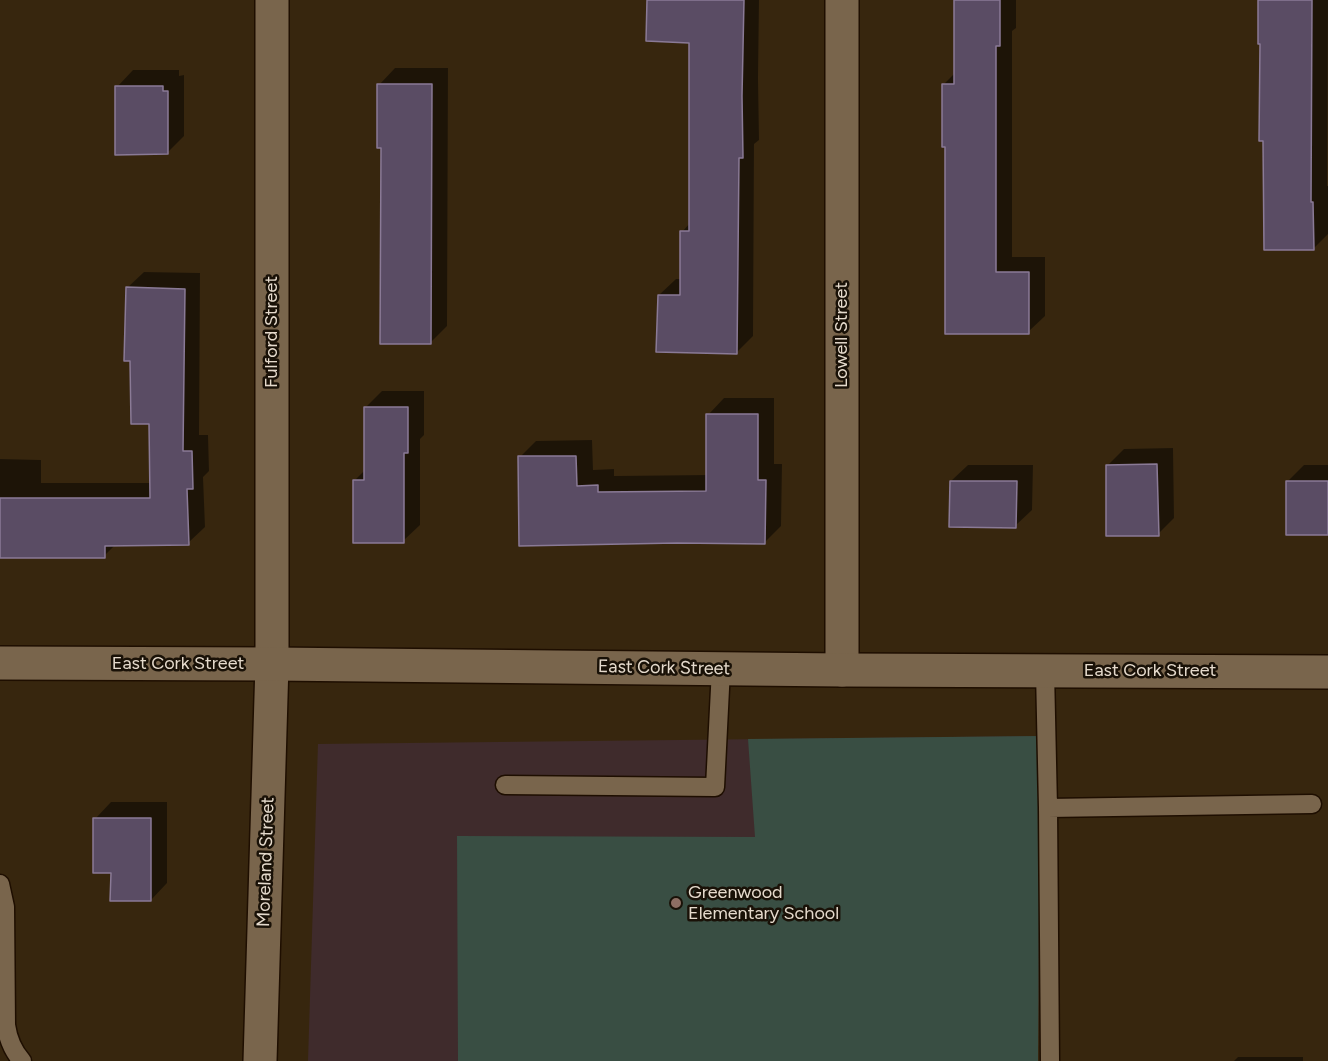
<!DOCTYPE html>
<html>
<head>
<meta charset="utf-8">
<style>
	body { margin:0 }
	canvas { display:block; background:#37260e }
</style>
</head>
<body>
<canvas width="1328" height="1061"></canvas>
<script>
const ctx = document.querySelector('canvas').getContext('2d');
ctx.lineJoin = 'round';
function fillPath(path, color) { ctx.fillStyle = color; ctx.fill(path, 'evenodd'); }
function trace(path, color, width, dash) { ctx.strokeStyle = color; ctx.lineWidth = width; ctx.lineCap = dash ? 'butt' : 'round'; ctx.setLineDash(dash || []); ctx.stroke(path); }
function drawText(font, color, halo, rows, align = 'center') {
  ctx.font = font + ' Figtree,sans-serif'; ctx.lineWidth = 5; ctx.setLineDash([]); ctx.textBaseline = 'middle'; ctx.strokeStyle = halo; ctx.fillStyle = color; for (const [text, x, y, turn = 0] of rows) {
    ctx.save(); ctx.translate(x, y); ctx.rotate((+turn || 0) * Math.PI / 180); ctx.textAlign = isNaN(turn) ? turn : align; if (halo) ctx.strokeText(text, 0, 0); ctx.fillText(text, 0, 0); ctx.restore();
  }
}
const education = new Path2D(`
	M 1040,736 L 1038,1061 L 308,1061 L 318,744 Z`);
const green = new Path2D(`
	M 1040,736 L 1038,1061 L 458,1061 L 457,836 L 755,837 L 748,739 Z`);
const shadow = new Path2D(`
	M 649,0 L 759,0 L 758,78 L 759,140 L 754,144 L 753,336 L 737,352 L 659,295 L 676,279 L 682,279 L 682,232 L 690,223 L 690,41 Z
	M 956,0 L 1016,0 L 1016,28 L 1012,31 L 1012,257 L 1045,257 L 1045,316 L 1028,332 L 947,332 L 947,145 L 944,84 L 955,73 Z
	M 1260,0 L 1328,0 L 1327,186 L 1328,186 L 1328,234 L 1313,249 Z
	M 395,68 L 448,68 L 447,326 L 431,342 L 383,146 L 379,85 Z
	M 133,70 L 179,70 L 179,76 L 184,75 L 184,136 L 167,153 L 117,87 Z
	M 144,272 L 200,273 L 199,435 L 208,435 L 209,471 L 203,477 L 205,527 L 188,543 L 116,544 L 104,556 L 0,556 L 0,459 L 41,460 L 41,483 L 151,483 L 151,422 L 127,288 Z
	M 382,391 L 424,391 L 424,435 L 420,439 L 420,525 L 403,541 L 354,481 L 366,469 L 366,407 Z
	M 724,398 L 774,398 L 774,464 L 782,464 L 781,526 L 764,543 L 677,542 L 520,457 L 536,441 L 592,440 L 593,470 L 614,469 L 614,476 L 708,475 L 708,415 Z
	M 1173,448 L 1174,518 L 1158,534 L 1107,466 L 1124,449 Z
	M 968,465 L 1033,465 L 1032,510 L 1015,526 L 951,481 Z
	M 1304,465 L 1328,465 L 1328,533 L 1288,481 Z
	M 111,802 L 167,802 L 167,883 L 151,900 L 112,871 L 95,819 Z
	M 1238,1057 L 1303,1057 L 1303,1061 L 1234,1061 Z`);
const building = new Path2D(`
	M 647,0 L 744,0 L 742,96 L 743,158 L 739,158 L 737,354 L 656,352 L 658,295 L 680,295 L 680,231 L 689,231 L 689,43 L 646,41 Z
	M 954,0 L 1000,0 L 1000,46 L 996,46 L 996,272 L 1029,272 L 1029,334 L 945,334 L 945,147 L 942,147 L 942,84 L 954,84 Z
	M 1258,0 L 1312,0 L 1311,202 L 1313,202 L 1314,250 L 1264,250 L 1263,141 L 1259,141 L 1260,44 L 1258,44 Z
	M 377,84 L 432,84 L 431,344 L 380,344 L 381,148 L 377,148 Z
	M 115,86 L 163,86 L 163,91 L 168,91 L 168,154 L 115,155 Z
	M 126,287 L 185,289 L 183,451 L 192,451 L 193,489 L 187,489 L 189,545 L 105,546 L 105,558 L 0,558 L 0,498 L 150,498 L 149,424 L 131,424 L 130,361 L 124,361 Z
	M 364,407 L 408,407 L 408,453 L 404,453 L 404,543 L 353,543 L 353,480 L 364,480 Z
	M 706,414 L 758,414 L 758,480 L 766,480 L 765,544 L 677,543 L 519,546 L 518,456 L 576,456 L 577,486 L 598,485 L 598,492 L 706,491 Z
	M 1157,464 L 1159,536 L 1106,536 L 1106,465 Z
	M 950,481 L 1017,481 L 1016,528 L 949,527 Z
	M 1286,481 L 1328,481 L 1328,535 L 1286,535 Z
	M 93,818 L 151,818 L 151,901 L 110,901 L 111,873 L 93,873 Z`);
const service = new Path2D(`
	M 1045,671 L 1048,808 L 1050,1061
	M 505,785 L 715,787 L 721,669
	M 1048,808 L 1312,804
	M 0,884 L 5,907 L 6,1025 C 8,1039 13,1051 22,1061`);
const minor = new Path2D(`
	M 842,0 L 842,670
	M 260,1061 L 272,664 L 272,0`);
const tertiary = new Path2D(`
	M 0,663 L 272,664 L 842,670 L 1328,672`);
const markers = [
	[676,903,6,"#8d6e63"]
];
const streetNames = [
	["Fulford Street",272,332,-90],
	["Lowell Street",842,335,-90],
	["East Cork Street",178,664],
	["East Cork Street",664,668,1],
	["East Cork Street",1150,671],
	["Moreland Street",266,862,-88]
];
const poiNames = [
	["Greenwood",688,893],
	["Elementary School",688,914]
];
fillPath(education, '#3f2b2c');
fillPath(green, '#394e43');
fillPath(shadow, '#0007');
fillPath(building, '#5a4c64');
trace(building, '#8a7a96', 1.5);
trace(service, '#1e0e00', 21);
trace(minor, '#1e0e00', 36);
trace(tertiary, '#1e0e00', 36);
trace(service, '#79654c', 18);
trace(minor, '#79654c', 33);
trace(tertiary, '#79654c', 33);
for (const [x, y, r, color] of markers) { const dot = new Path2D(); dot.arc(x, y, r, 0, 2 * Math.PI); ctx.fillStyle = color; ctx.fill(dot); trace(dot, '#191107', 2); }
drawText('18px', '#e5dacc', '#191107', streetNames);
drawText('18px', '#e5dacc', '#191107', poiNames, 'left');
</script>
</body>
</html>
